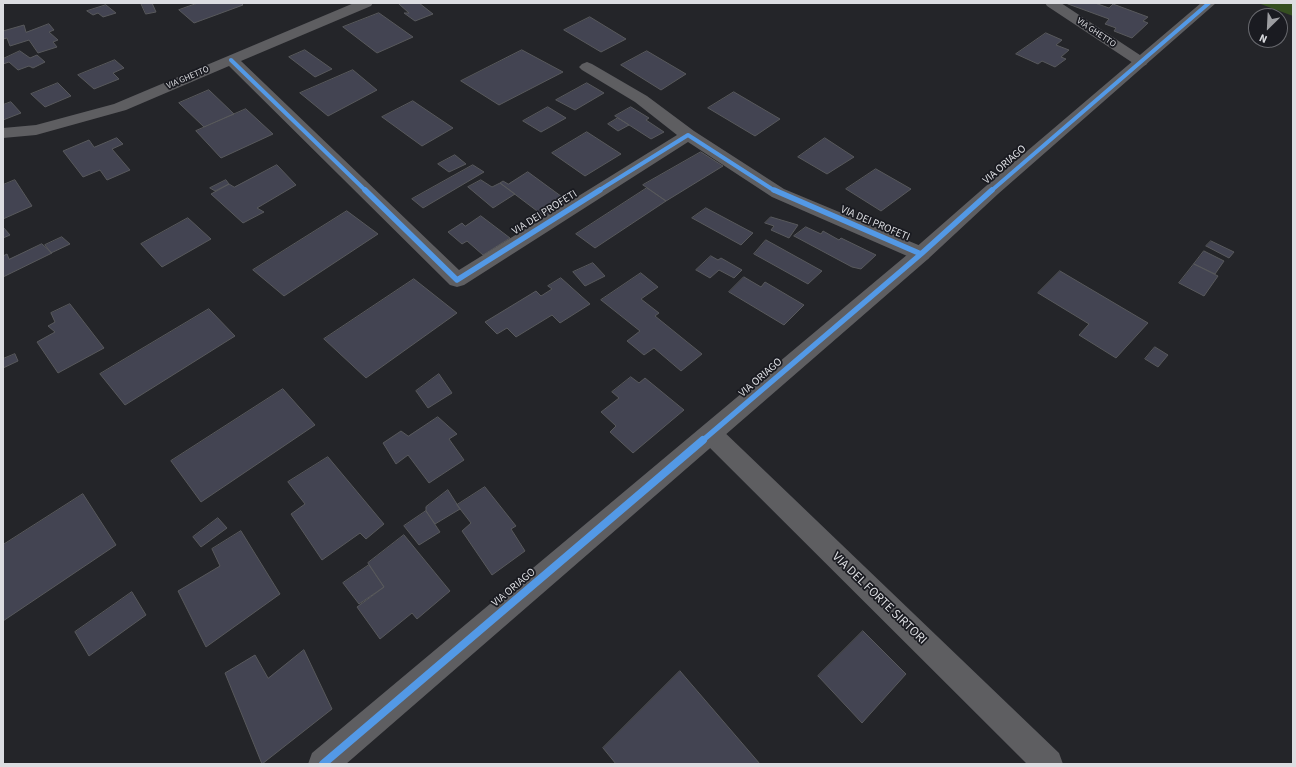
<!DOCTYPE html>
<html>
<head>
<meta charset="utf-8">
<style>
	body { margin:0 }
	#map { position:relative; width:1296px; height:767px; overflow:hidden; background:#242529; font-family:"Source Sans 3",sans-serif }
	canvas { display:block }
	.frame { position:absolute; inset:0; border:4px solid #dcdde1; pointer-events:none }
	.north { position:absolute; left:1248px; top:8px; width:40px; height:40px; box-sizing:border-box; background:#1a1b21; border:1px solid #68696e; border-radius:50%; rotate:204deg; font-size:11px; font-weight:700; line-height:16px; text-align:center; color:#dcdde1 }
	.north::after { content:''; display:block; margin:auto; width:14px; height:18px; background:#9c9da1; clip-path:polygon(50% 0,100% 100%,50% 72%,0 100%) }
</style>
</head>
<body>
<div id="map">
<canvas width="1296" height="767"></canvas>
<div class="frame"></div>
<div class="north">N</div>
</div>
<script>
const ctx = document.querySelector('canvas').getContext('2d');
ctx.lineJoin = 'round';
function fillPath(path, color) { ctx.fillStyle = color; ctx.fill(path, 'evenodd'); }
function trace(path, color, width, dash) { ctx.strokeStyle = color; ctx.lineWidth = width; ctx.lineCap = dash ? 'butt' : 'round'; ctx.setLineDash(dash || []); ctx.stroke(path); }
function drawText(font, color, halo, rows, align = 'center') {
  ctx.font = font + ' "Source Sans 3",sans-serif'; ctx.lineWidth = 3.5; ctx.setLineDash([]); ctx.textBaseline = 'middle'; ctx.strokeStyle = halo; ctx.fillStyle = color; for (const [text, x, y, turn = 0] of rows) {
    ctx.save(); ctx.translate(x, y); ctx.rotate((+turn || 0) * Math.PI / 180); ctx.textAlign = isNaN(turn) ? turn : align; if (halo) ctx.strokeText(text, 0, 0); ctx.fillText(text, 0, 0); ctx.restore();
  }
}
const green = new Path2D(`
	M 1258,3 L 1293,3 L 1293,16 Z`);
const building = new Path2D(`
	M 141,3 L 152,3 L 156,12 L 146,14 Z
	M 198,3 L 241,3 L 243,5 L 194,23 L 179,10 Z
	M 401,3 L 419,3 L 433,14 L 415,21 L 404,13 L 409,13 L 399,4 Z
	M 1070,3 L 1095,3 L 1109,8 L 1113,4 L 1148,17 L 1143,21 L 1148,23 L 1132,38 L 1114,31 L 1116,28 L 1105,24 L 1109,19 L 1068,4 Z
	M 106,5 L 116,13 L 103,17 L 98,13 L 93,15 L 87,11 Z
	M 379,13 L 413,37 L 377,53 L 343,27 Z
	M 590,17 L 626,39 L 601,52 L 564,30 Z
	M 49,24 L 54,30 L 49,32 L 58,40 L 53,42 L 57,47 L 38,53 L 29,40 L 10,46 L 7,38 L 3,39 L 3,31 L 24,25 L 26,32 Z
	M 1046,33 L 1062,40 L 1056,45 L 1069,50 L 1061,57 L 1066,59 L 1055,67 L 1042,61 L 1038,64 L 1016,54 Z
	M 305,50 L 332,69 L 315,77 L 289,57 Z
	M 522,50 L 563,72 L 499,105 L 461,81 Z
	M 20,51 L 30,58 L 37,55 L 45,62 L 33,68 L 29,66 L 18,70 L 9,62 L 3,64 L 3,59 Z
	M 647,51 L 686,74 L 661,90 L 621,65 Z
	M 115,60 L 124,68 L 113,73 L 119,79 L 94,89 L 78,75 Z
	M 353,70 L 377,90 L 328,116 L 300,93 Z
	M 58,83 L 71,96 L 45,107 L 31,94 Z
	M 587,83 L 604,93 L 575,110 L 556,100 Z
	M 209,90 L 234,114 L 204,127 L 179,103 Z
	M 734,92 L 780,119 L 755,136 L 708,108 Z
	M 413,101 L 453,128 L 422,146 L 382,117 Z
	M 11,102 L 21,113 L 3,120 L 3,105 Z
	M 548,107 L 566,118 L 541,132 L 523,121 Z
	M 631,107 L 649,118 L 646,120 L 664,132 L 651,139 L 615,116 Z
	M 246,109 L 273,134 L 221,158 L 196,131 Z
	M 618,118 L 629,125 L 618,131 L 608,124 Z
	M 587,132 L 621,154 L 585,176 L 552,153 Z
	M 117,138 L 123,144 L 112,149 L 130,170 L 107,180 L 100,170 L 83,177 L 63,151 L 89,140 L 94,147 Z
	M 825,138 L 854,157 L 827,174 L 798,157 Z
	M 701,152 L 723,166 L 666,201 L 643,185 Z
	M 455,155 L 466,164 L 449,172 L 438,164 Z
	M 277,165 L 296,185 L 257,208 L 264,212 L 243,223 L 211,194 L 229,184 L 234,187 Z
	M 473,165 L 484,172 L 423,208 L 412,199 Z
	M 876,169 L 911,189 L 881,211 L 846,189 Z
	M 528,172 L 569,202 L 545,217 L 500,183 L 503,181 L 508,184 Z
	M 15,180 L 32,206 L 3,219 L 3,185 Z
	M 226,180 L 229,184 L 215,191 L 210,188 Z
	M 481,180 L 492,187 L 500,183 L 515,194 L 493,208 L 468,187 Z
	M 647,188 L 666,201 L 595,248 L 576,234 Z
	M 706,208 L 753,233 L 741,245 L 692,218 Z
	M 347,211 L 378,234 L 284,296 L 253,270 Z
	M 481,216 L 510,238 L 483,255 L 467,241 L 462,244 L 448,232 L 462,223 L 465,226 Z
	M 771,217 L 798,225 L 789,238 L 771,230 L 774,226 L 765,223 Z
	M 188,218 L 211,239 L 162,267 L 141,244 Z
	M 3,227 L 10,235 L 3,238 Z
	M 806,227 L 821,234 L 823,231 L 839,240 L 841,238 L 876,255 L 861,269 L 852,267 L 794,236 Z
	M 62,237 L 70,244 L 51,253 L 45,245 Z
	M 766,240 L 822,271 L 808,284 L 754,254 Z
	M 1211,241 L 1234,252 L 1229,258 L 1206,246 Z
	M 42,244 L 52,253 L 3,277 L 3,256 L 7,254 L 9,259 Z
	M 1204,251 L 1224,261 L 1215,274 L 1194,264 Z
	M 711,256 L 718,260 L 721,258 L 742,270 L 734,278 L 719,270 L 710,278 L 696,270 Z
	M 593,263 L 605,276 L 585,286 L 573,272 Z
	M 1194,264 L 1218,276 L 1204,296 L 1179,283 Z
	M 1060,271 L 1148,323 L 1116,358 L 1079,335 L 1089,324 L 1038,293 Z
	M 641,273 L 658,287 L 641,299 L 659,313 L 655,316 L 702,354 L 681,371 L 654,348 L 644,355 L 627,341 L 640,331 L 601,300 Z
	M 744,277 L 761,287 L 765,282 L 804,305 L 784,325 L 729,292 Z
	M 561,278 L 590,304 L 560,323 L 552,315 L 516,337 L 507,328 L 497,334 L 485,322 L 536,291 L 541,296 L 552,289 L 548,286 Z
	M 414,279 L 457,313 L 366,378 L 324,339 Z
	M 70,304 L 104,348 L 58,373 L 37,342 L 55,332 L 48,326 L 55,322 L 51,313 Z
	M 209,309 L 235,336 L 125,405 L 100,374 Z
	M 1155,347 L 1168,355 L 1158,367 L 1145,359 Z
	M 15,354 L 18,361 L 3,368 L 3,359 Z
	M 439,374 L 452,393 L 428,408 L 416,391 Z
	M 631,377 L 639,383 L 645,378 L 684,410 L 633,453 L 610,432 L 616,426 L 601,412 L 619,398 L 612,392 Z
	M 283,389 L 315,425 L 201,502 L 171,461 Z
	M 438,417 L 457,434 L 449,439 L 464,460 L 429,483 L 408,455 L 396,464 L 383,443 L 401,431 L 408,436 Z
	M 328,457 L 384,524 L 366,539 L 360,533 L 322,560 L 291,514 L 305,504 L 288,482 Z
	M 485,487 L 516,526 L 511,529 L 525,551 L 492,575 L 462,531 L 471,523 L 457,505 Z
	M 448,490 L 460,509 L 435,524 L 426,511 L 426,507 Z
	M 83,494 L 116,545 L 3,621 L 3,545 Z
	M 426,511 L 440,532 L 419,545 L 404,526 Z
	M 218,518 L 227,528 L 201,547 L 193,537 Z
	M 241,531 L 280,594 L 206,647 L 178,591 L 220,566 L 212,549 Z
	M 404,535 L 450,591 L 417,619 L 412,613 L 380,639 L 357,607 L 384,587 L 368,563 Z
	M 369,565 L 384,587 L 359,604 L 343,583 Z
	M 132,592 L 146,615 L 89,656 L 75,632 Z
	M 863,631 L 906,674 L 862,723 L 818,676 Z
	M 304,650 L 332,709 L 262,764 L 225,673 L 255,655 L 268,678 Z
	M 680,671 L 760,764 L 616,764 L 603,748 Z`);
const minor = new Path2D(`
	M 354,3 L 373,3 L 371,6 L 241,61 L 459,270 L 677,135 L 635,102 L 582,70 L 579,67 L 582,64 L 587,62 L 592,64 L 647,96 L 694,131 L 784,189 L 928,249 L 931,254 L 928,259 L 921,261 L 914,259 L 772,197 L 688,142 L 464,285 L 457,287 L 450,285 L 229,66 L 126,110 L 36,135 L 3,138 L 3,128 L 36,125 L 114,104 Z
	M 1045,3 L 1061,3 L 1146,59 L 1148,62 L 1146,65 L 1141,66 L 1136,65 L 1047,6 Z
	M 711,424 L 719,427 L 1059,753 L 1063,764 L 1027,764 L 703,441 L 699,434 L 703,427 Z`);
const tertiary = new Path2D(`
	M 1201,3 L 1216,3 L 998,194 L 928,259 L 346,764 L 308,764 L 312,753 L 914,249 L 986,186 Z`);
const cyclewayFar2 = new Path2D(`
	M 231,60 L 366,191
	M 598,191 L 688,135 L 775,191
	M 991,191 L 1209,3`);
const cyclewayFar1 = new Path2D(`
	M 365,190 L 457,280 L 600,190
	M 774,190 L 921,254
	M 702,441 L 921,254 L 992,190`);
const cycleway = new Path2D(`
	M 323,764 L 703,440`);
const farStreetnames = [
	["VIA GHETTO",1096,33,34],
	["VIA GHETTO",188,78,-23]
];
const streetNames = [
	["VIA ORIAGO",1005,165,-41],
	["VIA DEI PROFETI",545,213,-32],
	["VIA DEI PROFETI",875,224,23],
	["VIA ORIAGO",761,378,-41],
	["VIA ORIAGO",514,588,-40]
];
const nearStreetnames = [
	["VIA DEL FORTE SIRTORI",879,599,44]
];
fillPath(green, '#354f20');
fillPath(building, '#434452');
trace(building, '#58595c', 1);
fillPath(minor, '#5e5e61');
fillPath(tertiary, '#5e5e61');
trace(cyclewayFar2, '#5399e6', 4);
trace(cyclewayFar1, '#5399e6', 5.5);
trace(cycleway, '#5399e6', 8);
drawText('9px', '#dcdde1', '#1a1b21', farStreetnames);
drawText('11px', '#dcdde1', '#1a1b21', streetNames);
drawText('13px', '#dcdde1', '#1a1b21', nearStreetnames);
</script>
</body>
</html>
